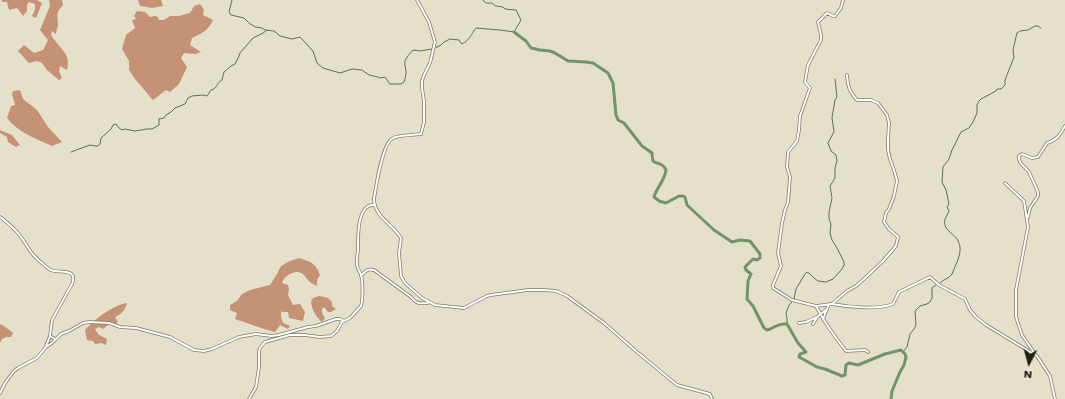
<!DOCTYPE html>
<html>
<head>
<meta charset="utf-8">
<style>
	body { margin:0 }
	#map { position:relative; width:1065px; height:399px; overflow:hidden; background:#e5e0ca; font-family:Poppins,sans-serif }
	canvas { display:block }
	.north { position:absolute; left:1009px; top:343px; width:40px; height:40px; -webkit-text-stroke:3px #f2edd7; paint-order:stroke; rotate:186deg; font-size:11px; font-weight:700; line-height:16px; text-align:center; color:#201e16 }
	.north::after { content:''; display:block; margin:auto; width:14px; height:18px; background:#201e16; clip-path:polygon(50% 0,100% 100%,50% 72%,0 100%) }
</style>
</head>
<body>
<div id="map">
<canvas width="1065" height="399"></canvas>
<div class="north">N</div>
</div>
<script>
const ctx = document.querySelector('canvas').getContext('2d');
ctx.lineJoin = 'round';
function fillPath(path, color) { ctx.fillStyle = color; ctx.fill(path, 'evenodd'); }
function trace(path, color, width, dash) { ctx.strokeStyle = color; ctx.lineWidth = width; ctx.lineCap = dash ? 'butt' : 'round'; ctx.setLineDash(dash || []); ctx.stroke(path); }
const forest = new Path2D(`
	M 1,0 L 37,0 L 42,3 L 36,18 L 32,16 L 35,10 L 35,4 L 29,2 L 27,5 L 27,11 L 23,16 L 17,8 L 9,10 L 7,2 L 3,2 Z
	M 47,0 L 62,0 L 63,5 C 55,14 58,13 58,24 C 58,27 56,31 56,34 L 52,31 L 51,35 C 59,48 72,54 67,70 L 60,66 L 59,71 L 62,78 L 59,80 L 47,70 L 42,63 L 37,61 L 29,63 L 18,51 L 24,45 L 34,53 L 43,50 L 48,40 L 40,30 L 50,6 L 49,0 Z
	M 138,0 L 161,0 L 163,6 L 152,8 L 140,6 Z
	M 200,4 L 204,10 L 203,15 L 213,20 C 208,31 202,33 192,38 L 190,45 L 201,52 L 195,54 L 184,53 L 181,58 L 187,67 L 179,84 L 170,92 L 166,90 L 153,100 L 135,79 L 129,70 L 129,61 L 122,49 L 126,35 L 135,28 L 132,20 L 136,19 L 134,16 L 137,11 L 145,12 L 150,17 L 155,16 L 158,17 L 159,20 L 164,20 L 170,16 L 179,16 L 190,13 L 194,6 Z
	M 20,90 L 23,99 L 37,110 L 48,127 L 62,142 L 52,146 C 37,139 17,132 7,118 L 11,106 L 15,105 L 12,94 L 13,91 Z
	M 0,130 L 12,135 L 20,145 L 16,147 L 8,142 L 7,137 L 0,133 Z
	M 299,258 C 311,262 316,263 320,275 L 317,280 L 317,286 C 315,285 313,284 311,283 C 304,277 303,268 290,274 C 285,277 284,278 282,283 L 288,285 L 289,289 L 288,295 L 293,305 L 300,304 L 305,312 L 303,321 L 289,318 L 288,312 L 282,312 L 281,310 L 281,317 L 283,323 L 290,326 L 288,329 L 280,325 L 275,332 L 264,329 L 235,319 L 237,313 L 230,310 L 230,305 L 237,301 L 242,294 L 250,290 L 270,285 L 277,274 L 281,266 L 290,261 Z
	M 319,296 L 328,298 L 332,302 L 332,306 L 336,309 L 331,312 L 328,312 L 324,307 L 322,309 L 322,313 L 325,318 L 322,322 C 316,317 312,310 311,302 L 313,298 Z
	M 127,303 C 125,310 122,314 115,317 L 118,322 L 116,324 L 112,322 L 103,329 L 99,327 L 95,329 L 99,335 L 107,339 L 106,345 L 101,343 L 95,344 L 93,341 L 87,340 L 85,330 C 95,319 113,305 127,303 Z
	M 0,324 C 3,325 11,331 13,333 L 11,337 L 7,337 L 2,339 L 0,343 Z`);
const stream = new Path2D(`
	M 232,0 L 229,12 L 231,15 L 244,18 L 250,24 L 256,27 L 262,28 L 265,30 L 274,31 L 280,36 L 292,39 L 300,37 L 313,51 L 317,63 L 323,68 L 340,73 L 352,69 L 362,70 L 369,75 L 378,77 L 379,78 L 385,77 L 390,84 L 401,84 L 404,82 C 405,79 406,75 406,72 C 406,68 404,65 405,61 C 406,58 410,53 413,50 L 420,51 L 432,49
	M 435,48 L 441,45 L 444,42 L 450,39 L 459,40 L 460,42 L 462,44 C 470,40 471,34 476,28 L 500,30 L 514,32 L 521,20 L 516,10 L 505,9 L 503,7 C 498,6 495,7 492,3 C 488,3 485,4 483,0
	M 71,152 L 90,145 L 95,146 L 98,146 L 100,144 L 101,138 L 111,129 L 113,125 L 116,124 L 119,128 L 122,130 L 125,129 L 135,131 L 147,129 L 152,129 L 159,125 L 159,119 L 164,118 L 166,115 L 171,112 L 175,108 L 185,104 L 188,98 L 192,96 L 203,95 L 207,96 L 211,90 C 217,89 217,82 222,80 L 224,72 L 231,66 L 235,64 L 239,56 L 240,53 L 253,38 L 263,33 L 267,30
	M 940,283 C 943,279 949,279 952,274 C 955,266 961,256 960,247 C 958,232 942,233 945,219 C 946,216 948,214 949,211 L 947,207 L 949,204 L 946,190 L 942,182 L 943,167 L 949,159 L 952,150 L 961,132 L 969,128 L 973,122 L 977,113 L 977,105 L 979,101 L 981,99 L 996,91 L 997,89 L 1001,89 L 1005,85 L 1005,80 L 1014,57 L 1013,50 L 1017,33 L 1020,31 L 1028,30 L 1035,26 L 1038,26 L 1041,28
	M 794,299 L 796,289 L 805,274 L 807,272 L 810,274 L 814,278 L 818,281 L 826,282 L 833,279 L 842,269 L 844,265 L 844,262 L 837,248 L 832,240 L 830,233 L 831,224 L 829,219 L 829,212 L 832,198 L 830,186 L 835,178 L 835,168 L 837,161 L 836,155 L 831,151 L 828,143 L 829,141 L 834,132 L 832,118 L 835,100 L 837,97 L 835,79
	M 787,324 L 787,318 L 786,313 L 789,305 L 793,301
	M 903,352 L 907,347 L 910,334 L 914,329 L 916,325 L 915,311 L 920,306 L 927,304 L 930,302 L 932,298 L 932,288 L 936,285`);
const river = new Path2D(`
	M 514,32 L 526,41 L 531,48 L 540,50 L 550,51 L 555,53 L 568,61 L 586,62 L 593,63 L 608,73 L 613,83 L 616,115 L 618,120 L 624,123 L 642,146 L 652,153 C 653,166 653,160 662,165 C 664,166 665,168 666,170 C 665,180 657,187 654,197 L 659,201 L 666,203 L 679,196 L 683,196 L 685,197 L 687,205 L 714,230 L 732,242 L 740,240 L 750,241 L 760,254 L 760,258 L 757,260 L 753,259 L 745,267 L 746,270 L 751,274 L 748,281 L 747,299 L 753,306 L 764,328 L 767,330 C 777,328 775,323 787,324 L 798,343 L 806,352 L 800,354 L 799,357 L 817,367 L 825,369 L 842,376 L 845,375 L 846,365 L 849,363 L 858,365 L 885,354 L 901,350 L 905,354 L 906,357 L 904,365 L 900,372 L 892,391 L 891,399`);
const minor = new Path2D(`
	M 417,0 L 429,22 L 435,42 L 430,63 L 424,75 L 422,81 L 422,88 L 424,101 L 424,122 L 421,134 C 414,135 399,135 393,138 C 382,143 376,187 374,199 C 374,216 393,225 401,238 L 399,253 L 401,276 L 405,283 L 422,298 L 435,305 L 464,308 L 487,296 L 491,295 L 528,290 L 544,290 L 556,291 L 567,296 L 604,323 L 637,352 L 677,385 L 710,394 L 712,399
	M 843,0 L 841,8 L 835,16 L 833,16 L 827,13 L 818,22 L 821,35 L 821,40 L 808,65 L 805,82 L 810,88 L 800,116 L 799,130 L 797,141 L 788,152 L 787,167 L 790,177 L 788,202 L 785,210 L 782,223 L 778,253 L 781,266 L 773,285 L 773,288 L 792,300 L 816,306 L 832,304 L 847,291 L 856,286 L 864,279 L 883,261 L 896,246 L 898,237 L 889,229 L 884,222 L 886,213 L 889,209 L 894,196 L 897,181 L 894,170 L 890,159 L 888,150 L 888,139 L 889,123 L 887,115 L 878,103 L 871,100 L 857,100 C 849,91 848,87 847,75
	M 1005,183 L 1024,201 L 1028,227 L 1016,290 L 1016,317 L 1022,335 L 1035,354
	M 0,217 C 6,221 11,226 16,231 C 22,237 26,245 31,252 C 35,258 43,264 49,269 C 56,275 79,266 72,284 L 52,320 L 50,336 L 55,339
	M 1028,217 L 1030,208 L 1038,196 L 1038,193 C 1036,186 1032,179 1029,172 C 1025,166 1018,164 1019,156 L 1022,154 L 1032,158 L 1038,157 L 1047,143 C 1057,140 1060,135 1065,126
	M 361,276 C 365,271 368,268 374,270 L 411,297 C 417,305 420,303 428,303
	M 832,304 C 848,307 878,310 893,304 L 899,292 L 930,277 L 939,285 L 965,299 L 970,310 L 976,317 L 986,325 L 1037,356 L 1050,376 L 1055,399
	M 816,306 C 825,324 834,336 846,351 L 865,350 L 868,352
	M 823,319 L 829,304
	M 799,323 L 806,322 L 817,317
	M 813,324 L 817,317 L 827,309
	M 46,346 L 50,336
	M 0,393 L 5,383 L 14,371 L 18,368 L 37,358 L 46,347 L 52,343 L 61,334 L 69,331 L 83,323 L 89,322 L 109,323 L 120,327 L 136,328 L 170,337 L 194,350 L 204,351 L 212,349 L 239,337 L 256,334 L 271,336 L 279,335 L 308,327 L 316,326 L 336,319 L 340,319 L 344,321
	M 249,399 L 256,387 L 259,367 L 259,352 L 260,348 L 265,342 L 290,335 L 305,335 L 320,337 L 331,336 L 337,331 L 342,322 L 350,318 L 361,306 C 363,300 363,281 361,275 C 360,271 357,269 357,264 C 356,259 358,254 358,249 C 358,237 357,204 374,205`);
fillPath(forest, '#c59275');
trace(stream, '#597150', 1);
trace(river, '#729469', 3);
trace(minor, '#7f7a66', 3.5);
trace(minor, '#fff', 2);
</script>
</body>
</html>
